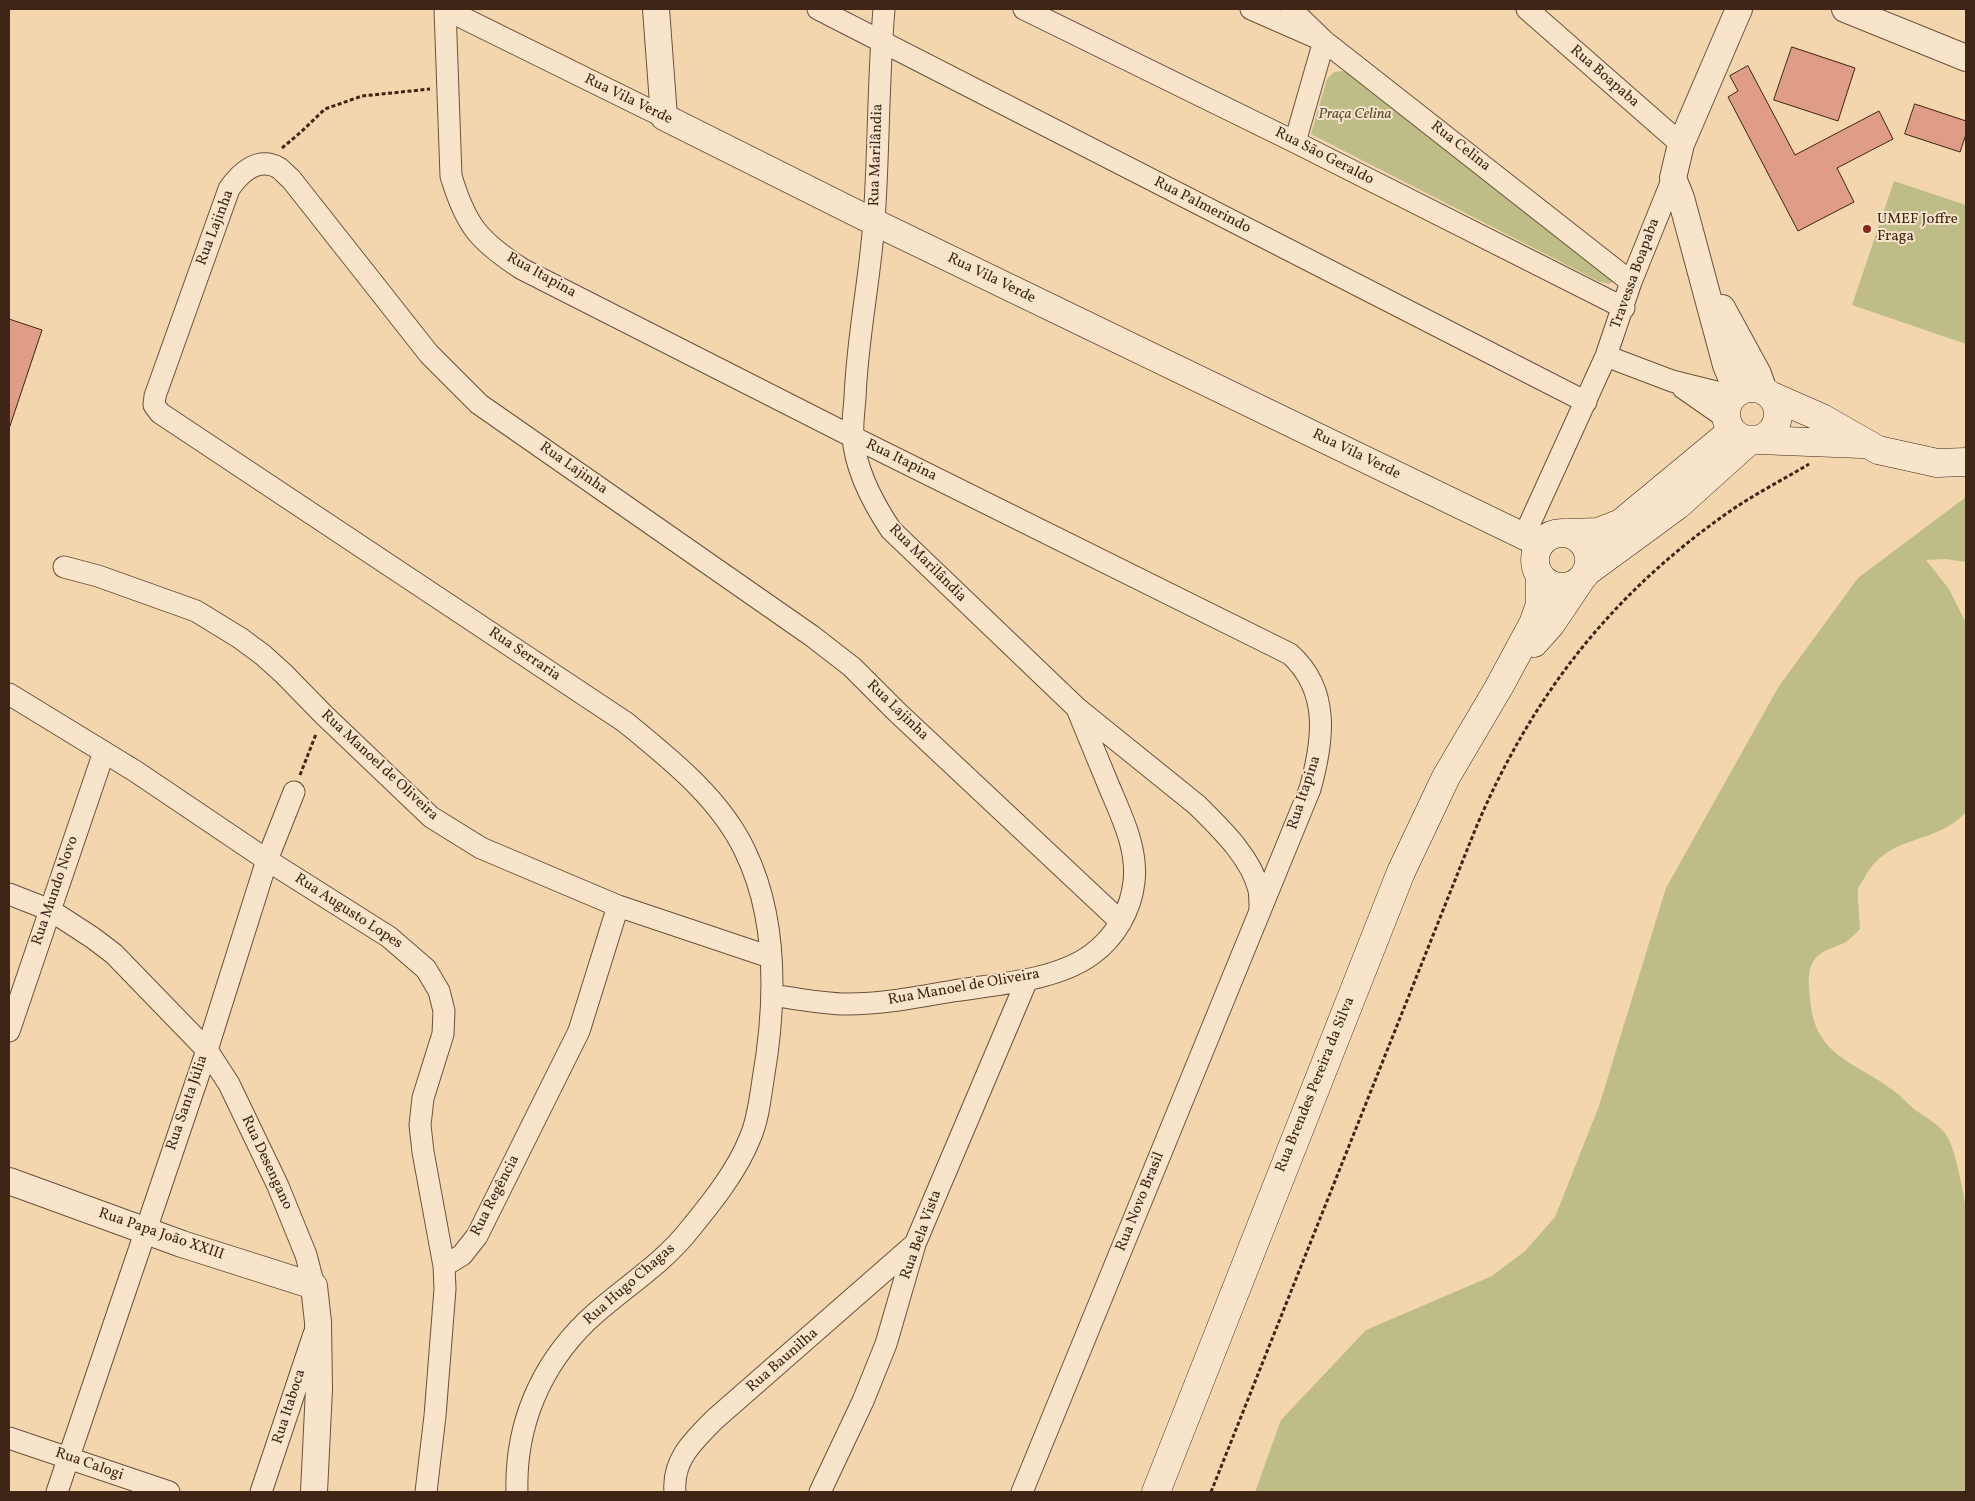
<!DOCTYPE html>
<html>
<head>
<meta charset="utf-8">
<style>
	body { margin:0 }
	#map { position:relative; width:1975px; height:1501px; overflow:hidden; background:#f3d6ad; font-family:Vollkorn,serif }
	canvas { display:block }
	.frame { position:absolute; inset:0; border:10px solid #3e2516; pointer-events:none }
</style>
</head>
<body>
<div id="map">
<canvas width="1975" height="1501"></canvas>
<div class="frame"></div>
</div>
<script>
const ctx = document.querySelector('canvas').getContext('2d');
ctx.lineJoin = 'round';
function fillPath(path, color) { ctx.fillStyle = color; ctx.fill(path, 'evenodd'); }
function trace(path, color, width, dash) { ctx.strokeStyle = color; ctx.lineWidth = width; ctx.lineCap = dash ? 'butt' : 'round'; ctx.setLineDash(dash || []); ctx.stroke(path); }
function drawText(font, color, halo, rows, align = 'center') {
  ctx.font = font + ' Vollkorn,serif'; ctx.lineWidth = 4; ctx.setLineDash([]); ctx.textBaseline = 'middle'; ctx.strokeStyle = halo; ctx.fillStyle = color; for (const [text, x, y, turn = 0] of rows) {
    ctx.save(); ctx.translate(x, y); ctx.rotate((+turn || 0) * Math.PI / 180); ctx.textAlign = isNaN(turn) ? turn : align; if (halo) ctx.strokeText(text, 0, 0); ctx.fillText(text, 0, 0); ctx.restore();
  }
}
const green = new Path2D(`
	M 1345,71 L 1609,271 L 1612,282 L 1609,284 L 1598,281 L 1311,134 L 1327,79 L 1334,72 Z
	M 1894,181 L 1966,205 L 1966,344 L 1852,305 Z
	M 1966,497 L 1966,562 L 1946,559 L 1926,560 L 1949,589 L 1966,623 L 1966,812 C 1935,846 1889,833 1865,877 C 1863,881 1858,886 1858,890 C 1857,898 1860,920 1860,929 C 1856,933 1851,938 1846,942 C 1835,948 1818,950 1812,964 C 1807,974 1809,987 1810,998 C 1814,1057 1855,1061 1894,1091 C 1901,1096 1907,1103 1914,1109 C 1925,1117 1941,1125 1948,1138 C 1957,1156 1962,1188 1966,1208 L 1966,1492 L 1255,1492 L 1281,1420 L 1366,1330 L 1492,1276 L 1525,1251 L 1555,1217 L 1599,1106 L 1666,888 L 1779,686 L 1858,578 Z`);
const building = new Path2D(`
	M 1792,47 L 1855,68 L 1838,121 L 1774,100 Z
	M 1748,66 L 1795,155 L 1879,111 L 1893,139 L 1837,168 L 1854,202 L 1798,231 L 1728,97 L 1738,91 L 1730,76 Z
	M 1915,104 L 1966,121 L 1966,134 L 1960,152 L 1905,134 Z
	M 9,319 L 42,330 L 9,429 Z`);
const path = new Path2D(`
	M 282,148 L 301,132 L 325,109 L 362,96 L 430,89
	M 300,775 L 316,734
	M 1211,1492 L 1475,830 C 1529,702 1605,601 1719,519 C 1747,498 1779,482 1809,464`);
const minor = new Path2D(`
	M 445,9 L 451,176 C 466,226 479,241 522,269 L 853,437 L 1290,654 C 1331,691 1323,742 1310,789 L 1022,1492
	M 445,9 L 664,117
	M 818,9 L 1586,402
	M 884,9 C 878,79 879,150 874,221 C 870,280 857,339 855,398 C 854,411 852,424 853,436 C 855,470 873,503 891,530 L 1078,709 L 1197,805 C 1220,828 1251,857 1259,890 C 1260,896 1260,904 1260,910
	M 1024,9 L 1295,142 L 1624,308
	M 1251,9 L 1324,41 L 1295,142
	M 1291,9 L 1324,41 L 1631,282
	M 1527,9 L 1681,144
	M 1606,356 L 1672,381 L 1732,396
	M 1683,388 L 1726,418
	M 1524,536 L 1606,356 L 1631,282 L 1673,178
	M 64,567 L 98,576 L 196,611 L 240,638 L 263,655 L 284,674 L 324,715 L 431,817 L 481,848 L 618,906 L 770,957
	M 9,694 L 135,771 L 267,860 L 389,937 L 426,969 L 439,991 L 444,1011 L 443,1034 L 423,1098 L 420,1125 L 423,1152 L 444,1266 L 445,1289 L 435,1416 L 426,1492
	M 9,894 L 50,910 L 93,938 L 114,954 L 207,1050 L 229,1084 L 278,1186 L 306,1255 L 314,1286
	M 773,995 C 798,999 823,1004 848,1004 C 883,1004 918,997 953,991 C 996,984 1055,981 1091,955 C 1115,938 1131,910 1134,882 C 1138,848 1121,815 1108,784 C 1098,760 1088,735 1078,711
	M 9,1031 L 104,752
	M 444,1266 L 462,1255 L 477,1236 L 579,1031 L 618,906
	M 9,1438 L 169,1492
	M 57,1492 L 207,1050 L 267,860 L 294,792
	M 261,1492 L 314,1334
	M 517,1492 C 515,1426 540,1366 588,1320 C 621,1289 661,1266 690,1229 C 712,1202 737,1171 750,1138 C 758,1120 760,1099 763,1080 C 776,1005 779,921 745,851 C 720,798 669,758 625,722 L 160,413 L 154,405 L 155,396 L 229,189 C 240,173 258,156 279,168 C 283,171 287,176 291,179 L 429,354 L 479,404 L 812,636 L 852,667 L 897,712 L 1121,922
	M 675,1492 C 672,1460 694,1440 715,1419 L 915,1244
	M 820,1492 L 863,1401 L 886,1344 L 915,1244 L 1027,980`);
const tertiary = new Path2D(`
	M 656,9 L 664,117 L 874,222 L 1540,544
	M 1845,9 L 1966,58
	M 1722,308 L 1758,374 L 1764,391
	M 1737,392 L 1726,365 L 1681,198 L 1673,178 L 1681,144 L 1739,9
	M 9,1181 L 182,1244 L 314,1286 L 318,1322 L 319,1389 L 314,1492`);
const secondary = new Path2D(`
	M1726 414a26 26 0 1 1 52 0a26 26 0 1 1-52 0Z
	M 1772,396 L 1822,418 L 1878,450 L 1937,463 L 1966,462
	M 1758,440 L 1861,444
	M1535 560a27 27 0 1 1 54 0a27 27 0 1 1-54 0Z
	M 1568,533 L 1598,532 L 1621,523 L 1732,431
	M 1588,571 L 1678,505 L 1749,441
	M 1534,643 L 1551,624 L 1580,581
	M 1156,1492 L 1401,872 L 1446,777 L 1499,687 L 1533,624 L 1540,604 L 1540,576`);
const markers = [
	[1867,229,5,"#8f2418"]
];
const streetNames = [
	["Rua Boapaba",1604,77,41],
	["Rua Vila Verde",628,100,26],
	["Rua Celina",1460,147,38],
	["Rua Marilândia",877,155,-88],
	["Rua São Geraldo",1324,157,27],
	["Rua Palmerindo",1202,206,27],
	["Rua Lajinha",216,228,-69],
	["Travessa Boapaba",1636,274,-70],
	["Rua Itapina",541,276,29],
	["Rua Vila Verde",991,279,26],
	["Rua Vila Verde",1356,455,26],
	["Rua Itapina",901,461,26],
	["Rua Lajinha",573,469,35],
	["Rua Marilândia",927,564,45],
	["Rua Serraria",524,655,34],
	["Rua Lajinha",897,711,44],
	["Rua Manoel de Oliveira",379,766,43],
	["Rua Itapina",1305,793,-72],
	["Rua Mundo Novo",56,891,-71],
	["Rua Augusto Lopes",348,912,33],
	["Rua Manoel de Oliveira",964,988,-10],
	["Rua Brendes Pereira da Silva",1316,1085,-68],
	["Rua Santa Júlia",188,1103,-71],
	["Rua Desengano",266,1163,65],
	["Rua Regência",496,1196,-63],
	["Rua Novo Brasil",1141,1202,-68],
	["Rua Papa João XXIII",161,1235,19],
	["Rua Bela Vista",922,1235,-70],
	["Rua Hugo Chagas",630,1285,-41],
	["Rua Baunilha",783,1361,-41],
	["Rua Itaboca",290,1407,-72],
	["Rua Calogi",89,1465,19]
];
const parkNames = [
	["Praça Celina",1355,115]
];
const poiNames = [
	["UMEF Joffre",1877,220],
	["Fraga",1877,237]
];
fillPath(green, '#bebd88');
fillPath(building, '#df9c87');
trace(building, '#3e2516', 1);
trace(minor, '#6b513c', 23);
trace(tertiary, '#6b513c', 28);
trace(secondary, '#3e2516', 29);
trace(path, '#3e2516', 3, [4, 2.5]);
trace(minor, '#f7e4ca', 21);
trace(tertiary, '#f7e4ca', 26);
trace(secondary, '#f7e4ca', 28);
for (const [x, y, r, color] of markers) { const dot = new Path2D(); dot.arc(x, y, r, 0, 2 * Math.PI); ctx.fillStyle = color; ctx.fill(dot); trace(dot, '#f7e4ca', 2); }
drawText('15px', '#3e2516', '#f7e4ca', streetNames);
drawText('italic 15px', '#5e4b32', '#f7e4ca', parkNames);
drawText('15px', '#3e2516', '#f7e4ca', poiNames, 'left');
</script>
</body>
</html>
